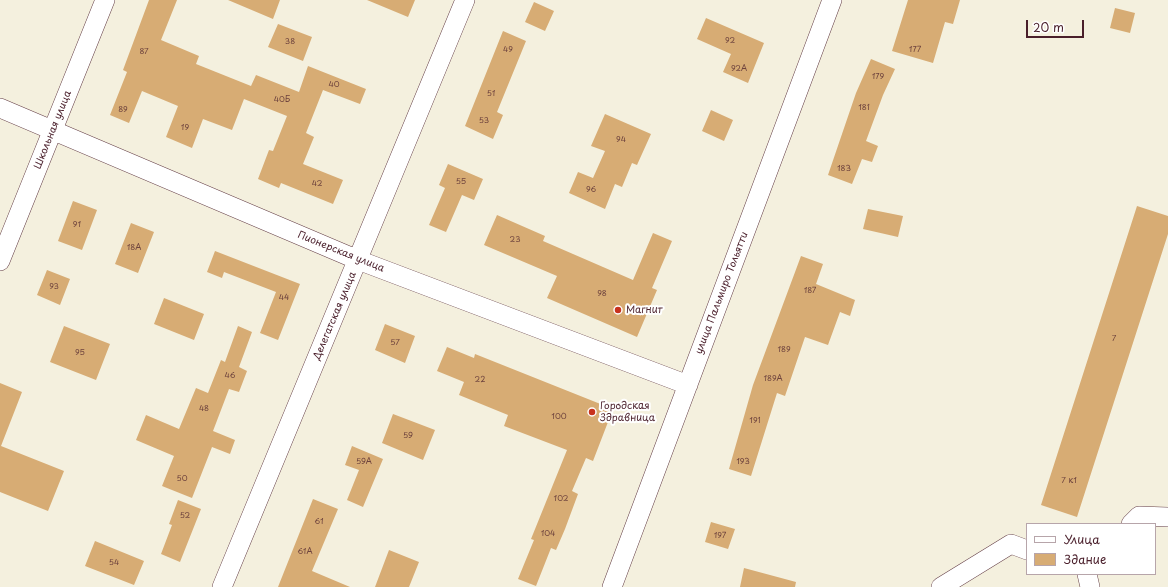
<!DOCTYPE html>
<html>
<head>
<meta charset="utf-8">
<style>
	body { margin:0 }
	#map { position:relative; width:1168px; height:587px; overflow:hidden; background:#f4f0de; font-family:"Playpen Sans",sans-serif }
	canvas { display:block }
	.legend { position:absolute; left:1026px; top:523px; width:130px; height:52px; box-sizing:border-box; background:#fff; border:1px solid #b7a5aa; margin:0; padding:5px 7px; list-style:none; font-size:12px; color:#4a1f2b }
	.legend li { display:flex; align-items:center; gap:8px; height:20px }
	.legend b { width:20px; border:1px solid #b7a5aa }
	.scale { position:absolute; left:1026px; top:20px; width:58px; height:18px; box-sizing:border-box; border:2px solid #4a1f2b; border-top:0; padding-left:5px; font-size:12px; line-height:14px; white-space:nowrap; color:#4a1f2b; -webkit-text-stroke:3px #fff; paint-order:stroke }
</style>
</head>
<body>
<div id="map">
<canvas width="1168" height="587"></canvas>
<ul class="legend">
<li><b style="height:5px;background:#fff"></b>Улица</li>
<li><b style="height:11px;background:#d7ac74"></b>Здание</li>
</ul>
<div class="scale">20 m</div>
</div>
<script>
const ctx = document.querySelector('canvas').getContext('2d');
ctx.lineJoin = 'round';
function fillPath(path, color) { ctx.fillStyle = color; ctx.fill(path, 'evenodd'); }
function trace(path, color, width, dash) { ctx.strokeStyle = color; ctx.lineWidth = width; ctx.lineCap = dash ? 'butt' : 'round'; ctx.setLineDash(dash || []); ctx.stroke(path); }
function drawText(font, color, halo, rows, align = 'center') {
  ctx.font = font + ' "Playpen Sans",sans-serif'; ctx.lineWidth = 4; ctx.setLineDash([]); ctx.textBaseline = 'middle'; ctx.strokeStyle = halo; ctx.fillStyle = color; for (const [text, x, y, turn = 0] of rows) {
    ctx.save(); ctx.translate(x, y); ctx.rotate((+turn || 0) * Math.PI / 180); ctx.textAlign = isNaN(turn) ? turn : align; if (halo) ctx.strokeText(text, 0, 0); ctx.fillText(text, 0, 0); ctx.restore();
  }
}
const building = new Path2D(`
	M 149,0 L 177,0 L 161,40 L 199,56 L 196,64 L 251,86 L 256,75 L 299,92 L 308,66 L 366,89 L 360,104 L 323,90 L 306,133 L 314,137 L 303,164 L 343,180 L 333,204 L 281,183 L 279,188 L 258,179 L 269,150 L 273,151 L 287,116 L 244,99 L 232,130 L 203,119 L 192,148 L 166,137 L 178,106 L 142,91 L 129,123 L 110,115 L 127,72 L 123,70 Z
	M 228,0 L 280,0 L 273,19 Z
	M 367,0 L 415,0 L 408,17 Z
	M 908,0 L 960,0 L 953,24 L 945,22 L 933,63 L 892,51 Z
	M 534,2 L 554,11 L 545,31 L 525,22 Z
	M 1115,8 L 1135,13 L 1130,33 L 1110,28 Z
	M 706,18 L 764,43 L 748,83 L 723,72 L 731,54 L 697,39 Z
	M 278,24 L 312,37 L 303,61 L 268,47 Z
	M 503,31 L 526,41 L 497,112 L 503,115 L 493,139 L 465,126 Z
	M 871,59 L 895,69 L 883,95 L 866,141 L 878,146 L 872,162 L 862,159 L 852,184 L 828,175 L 856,93 Z
	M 711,110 L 733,120 L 724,141 L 702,131 Z
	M 605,114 L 651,134 L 637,165 L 632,163 L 622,187 L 615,184 L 605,209 L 569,193 L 578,172 L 593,178 L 605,151 L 591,146 Z
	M 448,164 L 483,179 L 474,200 L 462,195 L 446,232 L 429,225 L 445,188 L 439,185 Z
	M 73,201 L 97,210 L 82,250 L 58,241 Z
	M 1137,206 L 1168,216 L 1168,234 L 1077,517 L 1041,505 Z
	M 868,209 L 903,216 L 898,237 L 863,229 Z
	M 497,215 L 545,236 L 543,241 L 633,280 L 653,233 L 672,241 L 652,288 L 657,290 L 637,337 L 547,298 L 557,276 L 484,245 Z
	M 131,223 L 154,232 L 138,273 L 115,264 Z
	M 215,251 L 300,284 L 278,340 L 260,333 L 276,292 L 224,272 L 222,278 L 207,272 Z
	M 801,256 L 823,264 L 816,284 L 855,300 L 850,316 L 840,312 L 828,345 L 805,337 L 785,396 L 777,393 L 751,476 L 729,469 L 753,385 Z
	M 47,270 L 70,279 L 60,305 L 37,295 Z
	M 164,298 L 204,314 L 194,340 L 154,324 Z
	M 385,324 L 415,336 L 405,363 L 375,350 Z
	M 64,326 L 110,344 L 96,380 L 50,362 Z
	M 238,326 L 252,332 L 239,367 L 247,371 L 239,392 L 229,389 L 213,431 L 235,440 L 230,454 L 212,447 L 192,498 L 162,486 L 174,456 L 136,440 L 146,415 L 179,429 L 196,388 L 208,393 L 221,360 L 225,362 Z
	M 447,347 L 474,358 L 475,354 L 613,409 L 593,461 L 586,458 L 572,491 L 578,494 L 565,529 L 556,550 L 551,548 L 536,586 L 518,579 L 534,540 L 531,539 L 567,450 L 504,426 L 508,415 L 459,395 L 464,382 L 437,371 Z
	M 0,383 L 22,392 L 1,446 L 64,471 L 48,511 L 0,492 Z
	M 393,414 L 435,430 L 423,460 L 382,443 Z
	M 352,446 L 383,459 L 363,507 L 347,500 L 359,470 L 345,465 Z
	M 313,499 L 338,509 L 312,571 L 350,587 L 278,587 Z
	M 178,500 L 201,509 L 180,562 L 161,554 L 172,525 L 169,524 Z
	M 711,522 L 735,529 L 728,549 L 705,542 Z
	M 95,541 L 144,561 L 134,585 L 85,566 Z
	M 389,550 L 419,562 L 409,587 L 375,587 Z
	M 744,568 L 796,582 L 795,587 L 740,587 Z`);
const minor = new Path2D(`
	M 0,108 L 358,260 L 688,385
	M 0,261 L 105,0
	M 1131,524 L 1139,516 L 1168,517
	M 1087,574 L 1090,587
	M 222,587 L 465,0
	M 612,587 L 832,0
	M 941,587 L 1011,544 L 1027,550`);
const markers = [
	[618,310,4,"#c8321e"],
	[592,412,4,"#c8321e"]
];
const numberNames = [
	["92",730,41],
	["38",290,42],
	["49",508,50],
	["177",915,50],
	["87",144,52],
	["92А",739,69],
	["179",878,77],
	["40",334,85],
	["51",491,94],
	["40Б",282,100],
	["181",864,108],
	["89",123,110],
	["53",484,121],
	["19",185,128],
	["94",621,140],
	["183",844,169],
	["55",461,182],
	["42",317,184],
	["96",591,190],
	["91",77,225],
	["23",515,240],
	["18А",134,248],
	["93",54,287],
	["187",810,291],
	["98",602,294],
	["44",284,298],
	["7",1114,339],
	["57",395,343],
	["189",784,350],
	["95",80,353],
	["46",230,376],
	["189А",773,379],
	["22",480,380],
	["48",204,409],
	["100",559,417],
	["191",755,421],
	["59",408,436],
	["59А",364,462],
	["193",743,462],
	["50",182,479],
	["7 к1",1069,481],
	["102",561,499],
	["52",185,516],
	["61",319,522],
	["104",548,534],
	["197",720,536],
	["61А",305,552],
	["54",114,563]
];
const streetNames = [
	["Школьная улица",53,130,-68],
	["Пионерская улица",341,252,22],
	["улица Пальмиро Тольятти",722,293,-69],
	["Делегатская улица",335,316,-67]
];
const poiNames = [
	["Магнит",626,310],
	["Городская",600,406],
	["Здравница",600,418]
];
fillPath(building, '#d7ac74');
trace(minor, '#643e46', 20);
trace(minor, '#fff', 19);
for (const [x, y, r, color] of markers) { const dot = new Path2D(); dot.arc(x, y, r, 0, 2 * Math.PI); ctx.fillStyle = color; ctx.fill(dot); trace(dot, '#fff', 1.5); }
drawText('8px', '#6d423d', null, numberNames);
drawText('10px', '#4a1f2b', '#fff', streetNames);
drawText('10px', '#4a1f2b', '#fff', poiNames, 'left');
</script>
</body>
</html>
